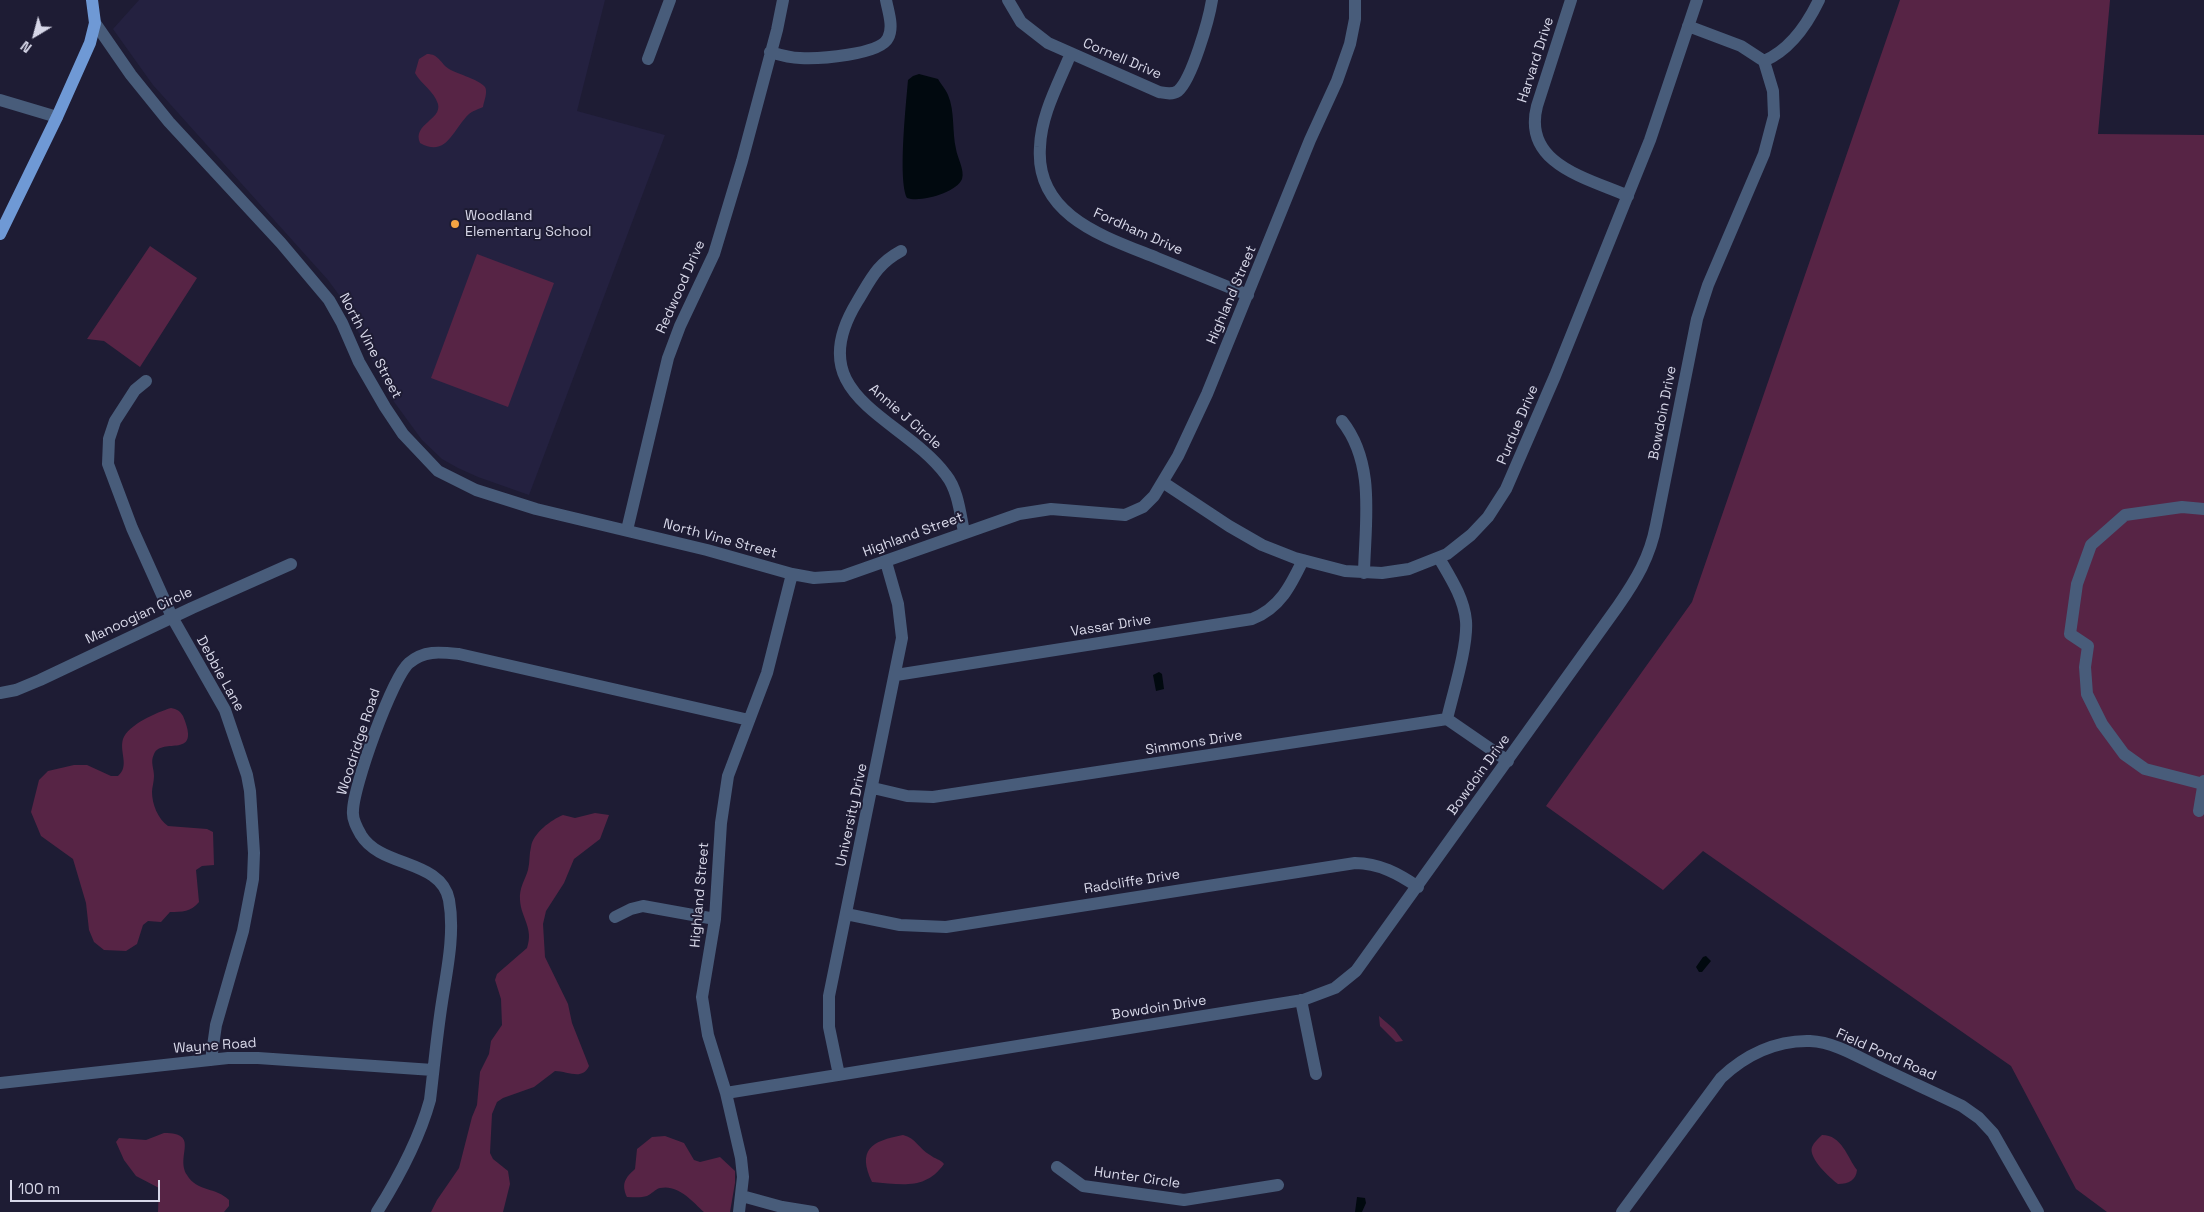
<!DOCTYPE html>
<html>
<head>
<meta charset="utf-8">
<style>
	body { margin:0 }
	#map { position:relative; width:2204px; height:1212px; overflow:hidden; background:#1e1c34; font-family:"Space Grotesk",sans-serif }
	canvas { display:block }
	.north { position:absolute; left:10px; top:10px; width:50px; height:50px; -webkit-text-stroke:4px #1e1c34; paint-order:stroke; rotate:217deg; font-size:14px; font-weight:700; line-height:20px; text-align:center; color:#d7d7e8 }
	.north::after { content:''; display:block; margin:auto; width:18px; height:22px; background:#d7d7e8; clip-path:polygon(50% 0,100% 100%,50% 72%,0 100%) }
	.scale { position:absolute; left:10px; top:1180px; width:150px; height:22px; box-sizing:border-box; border:2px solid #d7d7e8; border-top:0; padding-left:6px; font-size:15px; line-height:18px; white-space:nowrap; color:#d7d7e8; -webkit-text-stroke:4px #1e1c34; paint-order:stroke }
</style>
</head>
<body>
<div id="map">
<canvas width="2204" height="1212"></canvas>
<div class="north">N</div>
<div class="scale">100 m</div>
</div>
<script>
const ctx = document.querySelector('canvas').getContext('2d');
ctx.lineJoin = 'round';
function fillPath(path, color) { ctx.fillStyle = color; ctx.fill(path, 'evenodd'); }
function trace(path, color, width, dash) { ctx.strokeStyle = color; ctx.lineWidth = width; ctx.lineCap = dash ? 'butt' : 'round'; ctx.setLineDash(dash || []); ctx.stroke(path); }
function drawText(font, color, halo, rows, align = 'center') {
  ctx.font = font + ' "Space Grotesk",sans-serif'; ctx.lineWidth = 4; ctx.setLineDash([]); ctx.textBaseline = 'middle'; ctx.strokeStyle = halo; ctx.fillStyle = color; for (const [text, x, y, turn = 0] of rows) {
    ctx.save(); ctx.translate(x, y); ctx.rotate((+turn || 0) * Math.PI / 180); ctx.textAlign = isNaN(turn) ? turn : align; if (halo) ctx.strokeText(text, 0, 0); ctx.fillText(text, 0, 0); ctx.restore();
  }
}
const built = new Path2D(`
	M 139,0 L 605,0 L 577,111 L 665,135 L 529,495 L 478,477 L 458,468 L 442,459 L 422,440 L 392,399 L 342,299 L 328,280 L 153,85 L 113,29 Z`);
const green = new Path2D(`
	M 1900,0 L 2110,0 L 2098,134 L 2204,135 L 2204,1212 L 2107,1212 L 2076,1189 L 2011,1066 L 1703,851 L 1663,890 L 1546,806 L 1692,602 Z
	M 427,54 C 439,54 440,63 449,69 C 458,74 480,80 485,87 C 488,92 484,101 483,107 C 479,109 472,111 469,114 C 453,129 447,158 420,143 C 412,124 442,120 438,104 C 434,91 421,84 415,73 L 419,59 Z
	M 150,246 L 197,278 L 140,367 L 104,341 L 87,339 Z
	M 477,254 L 554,283 L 508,407 L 431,378 Z
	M 171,708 C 177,709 180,711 183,716 C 202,761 162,736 154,754 C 150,762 154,768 154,776 C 154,782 152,787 152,792 C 152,804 158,819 168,826 L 207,829 L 213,832 L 214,865 L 202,866 L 196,870 L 199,902 C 191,912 182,912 170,912 L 161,922 L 148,921 L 143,925 L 137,944 L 126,951 L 104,950 L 94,942 L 89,930 L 86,903 L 73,859 L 41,836 L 31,812 L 39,780 L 48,771 L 74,765 L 87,765 L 111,776 L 118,776 C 130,766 119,752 123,739 C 128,725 157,712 171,708 Z
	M 595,813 L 609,815 L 600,839 L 574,859 L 564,883 L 546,911 L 543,924 L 545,957 L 568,1004 L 572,1023 L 589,1066 C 582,1081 568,1071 555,1071 L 534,1087 L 503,1098 L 497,1102 L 492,1114 L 490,1153 L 493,1159 L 508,1171 L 510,1184 L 503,1212 L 431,1212 L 437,1200 L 459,1168 L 472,1117 L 477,1105 L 480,1072 L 489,1054 L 491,1041 L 502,1025 L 501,999 L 495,980 L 497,974 L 527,948 C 534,928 521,918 520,900 C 519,888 525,880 528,870 C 530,862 529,854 531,847 C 533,833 551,820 563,815 L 575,818 Z
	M 1379,1016 L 1394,1029 L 1403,1041 L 1396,1042 L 1380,1026 Z
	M 164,1133 C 201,1133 175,1156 187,1175 C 197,1192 216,1187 229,1200 L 229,1206 L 224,1212 L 158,1212 L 159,1188 L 136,1176 L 124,1160 L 116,1142 L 119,1138 L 146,1140 Z
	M 903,1135 C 916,1138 919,1149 930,1155 C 935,1159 940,1159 944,1164 C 925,1191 900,1184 872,1182 C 857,1150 871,1141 903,1135 Z
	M 1822,1135 C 1842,1135 1847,1157 1857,1170 C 1856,1180 1849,1184 1838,1184 C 1830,1178 1808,1158 1812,1147 C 1814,1142 1818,1139 1822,1135 Z
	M 665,1136 L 684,1143 L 694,1160 L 700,1162 L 720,1157 L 735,1171 L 735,1183 L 730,1212 L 704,1212 C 692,1201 678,1184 660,1188 C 655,1189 652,1194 647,1196 C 641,1198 633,1197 627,1197 C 621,1184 625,1178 635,1169 L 637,1149 L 652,1137 Z`);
const water = new Path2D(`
	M 919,74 L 938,79 C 941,84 946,90 948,95 C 955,111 952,132 956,149 C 957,157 965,170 962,179 C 957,192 921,203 907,198 C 898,179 906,105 908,80 L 913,76 Z
	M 1159,672 L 1162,674 L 1164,689 L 1156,691 L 1153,675 Z
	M 1706,956 L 1711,961 L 1702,972 L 1699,972 L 1696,967 L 1703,957 Z
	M 1357,1197 L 1365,1198 L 1366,1203 L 1362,1212 L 1355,1212 Z`);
const minor = new Path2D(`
	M 1008,0 L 1021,22 L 1048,43 L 1159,92 C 1165,93 1172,95 1178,91 C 1192,79 1209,19 1212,0
	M 1571,0 L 1537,106 C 1522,164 1587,178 1628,196
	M 95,23 L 131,75 L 169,122 L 281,243 L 329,300 L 342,323 L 359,362 L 385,407 L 403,434 L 438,471 L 476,490 L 536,509 L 707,550 L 792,574
	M 770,52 C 780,55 790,58 800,58 C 818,59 880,55 888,38 C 894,27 888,11 886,0
	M 1071,53 C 1059,83 1041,114 1040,147 C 1035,216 1105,237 1157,258 C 1187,270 1218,283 1248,295
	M 648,59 L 670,0
	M 1764,61 C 1790,50 1807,25 1819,0
	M 0,100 L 57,117
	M 901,251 C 877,264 871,279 857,302 C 799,397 902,416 946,475 C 958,490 960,513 964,532
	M 146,381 L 135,390 L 115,421 L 109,439 L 108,464 L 132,528 L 172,617 L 225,710 L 247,775 L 250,791 L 254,853 L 253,879 L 243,931 L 216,1025 L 211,1060
	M 1342,421 C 1376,464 1365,522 1364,573
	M 1164,483 L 1229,526 L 1262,545 L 1295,558 L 1345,571 L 1382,573 L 1409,569 L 1447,554 L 1471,535 L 1488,517 L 1506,489 L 1555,376 L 1650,140 L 1697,0
	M 627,530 L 668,358 L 680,326 L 714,254 L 742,161 L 777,30 L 783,0
	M 1439,558 C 1450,577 1464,598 1466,621 C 1468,646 1453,693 1447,719
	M 896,675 L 1252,619 C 1280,608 1291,585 1303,560
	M 0,693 L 16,690 L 40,680 L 192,608 L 291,564
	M 2203,784 L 2145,769 L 2124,754 L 2102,724 L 2087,694 L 2085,667 L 2088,646 L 2070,634 L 2077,584 L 2091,545 L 2125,515 L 2182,507 L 2204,509
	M 873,788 L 907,796 L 933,797 L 1447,719 L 1508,761
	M 2199,811 L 2204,781
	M 846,914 L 900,925 L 946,927 L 1355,863 C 1379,863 1399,874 1418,887
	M 615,917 L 631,909 L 643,906 L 715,919
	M 1301,1000 L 1316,1074
	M 839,1075 L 829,1027 L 829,996 L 902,638 L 898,604 L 886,562
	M 0,1083 L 228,1058 L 258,1058 L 433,1070
	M 726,1093 L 1303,1000 L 1335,988 L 1356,971 L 1618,606 C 1636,580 1650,557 1656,525 L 1697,319 L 1708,285 L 1764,154 L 1774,116 L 1773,91 L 1764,61 L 1741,46 L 1688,26
	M 1057,1167 L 1083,1186 L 1184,1200 L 1278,1185
	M 742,1196 L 782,1207 L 813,1212
	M 377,1212 C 399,1177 419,1140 430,1100 C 434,1067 437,1034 442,1002 C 447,970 455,933 449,900 C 441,859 381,868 361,835 C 357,828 352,819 353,811 C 353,787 392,678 409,663 C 424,650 440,652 459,654 L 749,720
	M 739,1212 L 743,1177 L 741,1158 L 726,1093 L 708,1035 L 702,997 L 715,919 L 721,823 L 728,776 L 767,673 L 792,574 L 814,578 L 843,576 L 1019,514 L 1051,509 L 1125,515 L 1143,507 L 1154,496 L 1178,456 L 1207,394 L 1310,140 L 1337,81 L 1350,44 L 1355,19 L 1355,0
	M 1622,1212 L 1721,1078 C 1745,1055 1776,1040 1810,1041 C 1833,1042 1855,1055 1875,1065 C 1904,1079 1933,1092 1962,1106 L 1979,1118 L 1993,1133 L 2038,1212`);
const major = new Path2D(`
	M 0,234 L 57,117 L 90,43 L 95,23 L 92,0`);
const markers = [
	[455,224,5,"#f3a443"]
];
const streetNames = [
	["Cornell Drive",1122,59,23],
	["Harvard Drive",1536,60,-72],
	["Fordham Drive",1138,232,24],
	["Redwood Drive",681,287,-66],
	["Highland Street",1232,295,-67],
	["North Vine Street",370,346,62],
	["Bowdoin Drive",1663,413,-79],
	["Annie J Circle",905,417,41],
	["Purdue Drive",1518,425,-67],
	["Highland Street",913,535,-20],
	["North Vine Street",720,539,15],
	["Manoogian Circle",139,616,-25],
	["Vassar Drive",1111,626,-9],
	["Debbie Lane",220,674,61],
	["Woodridge Road",359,742,-72],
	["Simmons Drive",1194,743,-9],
	["Bowdoin Drive",1479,775,-54],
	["University Drive",852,815,-78],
	["Radcliffe Drive",1132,882,-9],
	["Highland Street",700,895,-85],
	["Bowdoin Drive",1159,1008,-9],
	["Wayne Road",215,1046,-4],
	["Field Pond Road",1886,1055,24],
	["Hunter Circle",1137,1178,8]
];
const poiNames = [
	["Woodland",465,216],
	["Elementary School",465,232]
];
fillPath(built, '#242140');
fillPath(green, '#572445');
fillPath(water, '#01090f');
trace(minor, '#485c7a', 12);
trace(major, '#6f99d5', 12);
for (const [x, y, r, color] of markers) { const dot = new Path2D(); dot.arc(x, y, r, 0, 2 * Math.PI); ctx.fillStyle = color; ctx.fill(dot); trace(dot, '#1e1c34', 2); }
drawText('14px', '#d7d7e8', '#1e1c34', streetNames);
drawText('14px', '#d7d7e8', '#1e1c34', poiNames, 'left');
</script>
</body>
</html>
